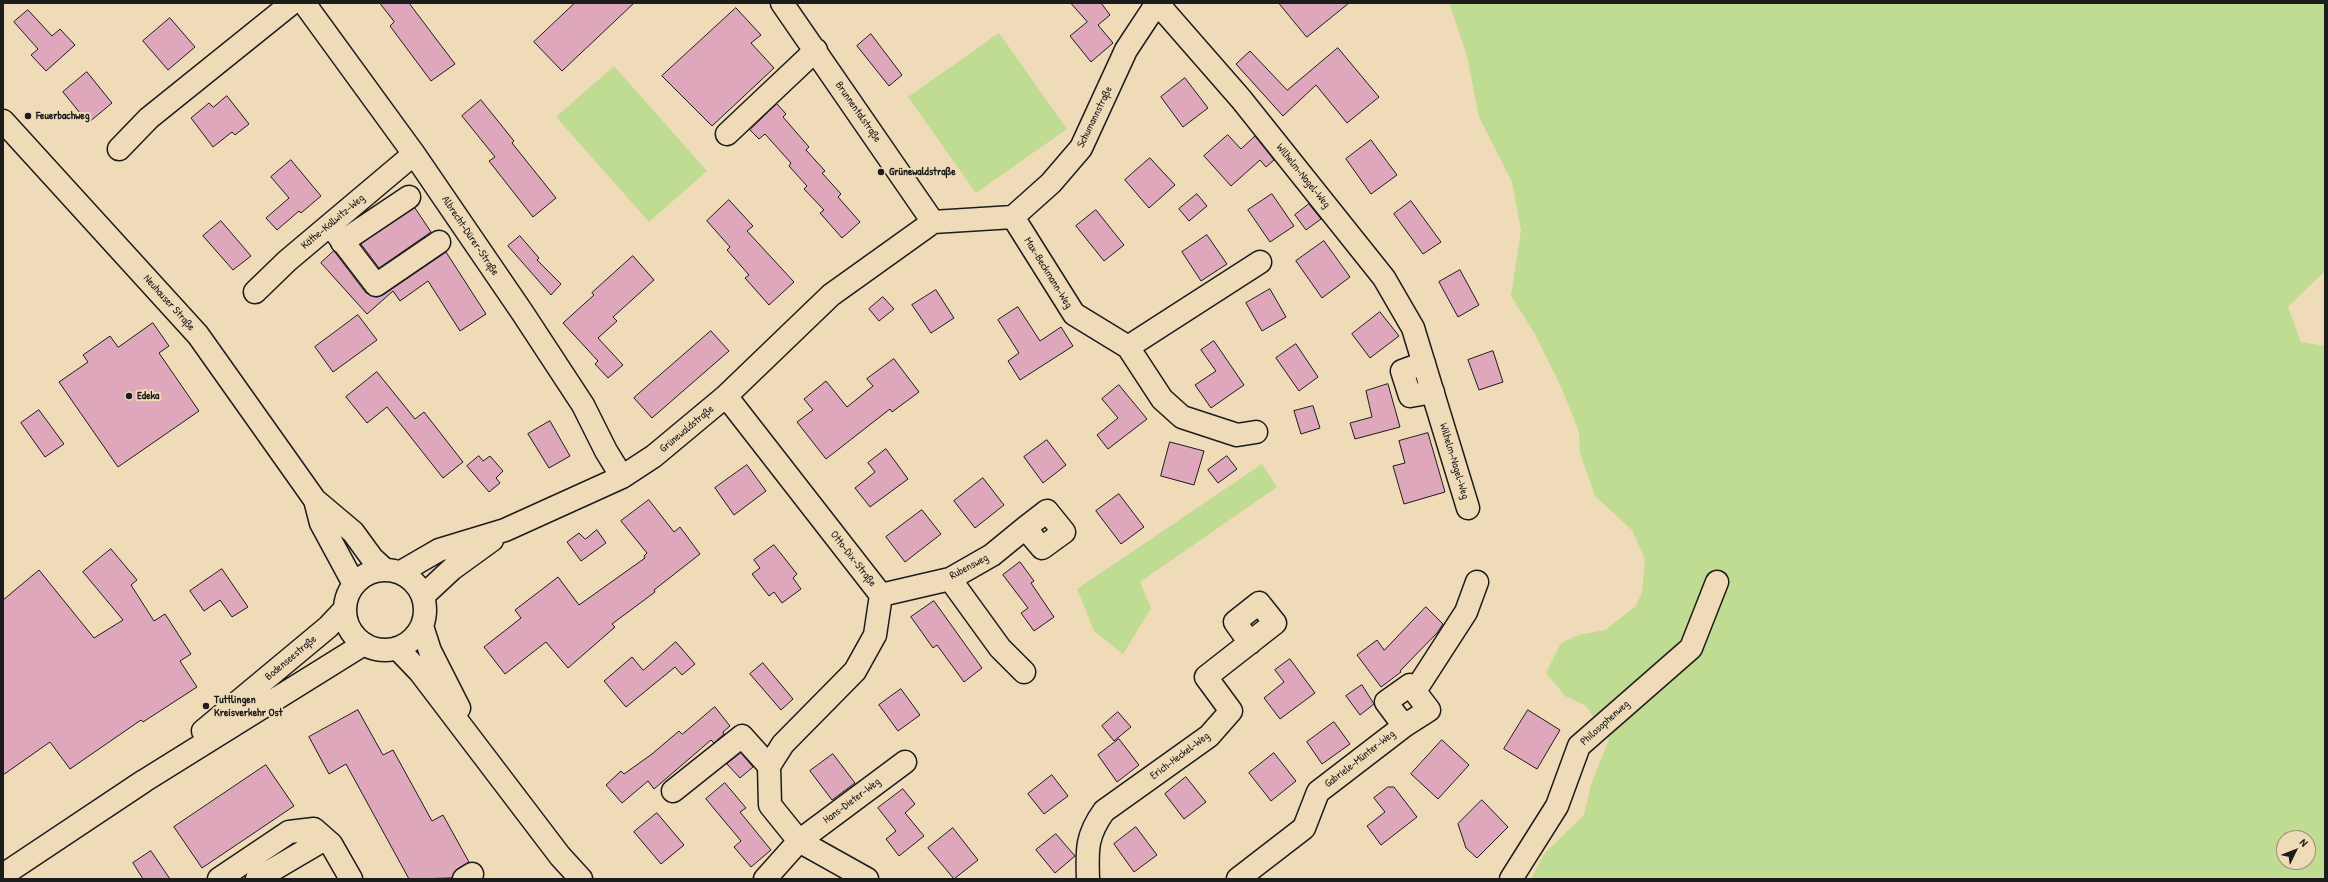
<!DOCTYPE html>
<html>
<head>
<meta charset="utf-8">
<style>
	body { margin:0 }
	#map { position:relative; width:2328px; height:882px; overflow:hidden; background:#f0dbb9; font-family:"Patrick Hand",sans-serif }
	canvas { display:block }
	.frame { position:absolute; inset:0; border:4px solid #1c1c1c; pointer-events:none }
	.north { position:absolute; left:2276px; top:830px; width:40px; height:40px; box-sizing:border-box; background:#f0dbb9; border:1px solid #9b8f7a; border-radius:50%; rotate:47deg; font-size:11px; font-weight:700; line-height:16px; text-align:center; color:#1c1c1c }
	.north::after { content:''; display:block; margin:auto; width:14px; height:18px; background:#1c1c1c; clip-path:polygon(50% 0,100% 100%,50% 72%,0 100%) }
</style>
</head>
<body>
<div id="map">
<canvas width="2328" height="882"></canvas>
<div class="frame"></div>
<div class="north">N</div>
</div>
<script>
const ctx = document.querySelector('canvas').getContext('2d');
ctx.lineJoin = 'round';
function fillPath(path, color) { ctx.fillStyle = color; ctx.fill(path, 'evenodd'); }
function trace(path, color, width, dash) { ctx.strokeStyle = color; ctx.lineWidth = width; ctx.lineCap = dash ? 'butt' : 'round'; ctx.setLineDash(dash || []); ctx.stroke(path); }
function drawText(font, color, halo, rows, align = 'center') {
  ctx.font = font + ' "Patrick Hand",sans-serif'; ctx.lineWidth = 4; ctx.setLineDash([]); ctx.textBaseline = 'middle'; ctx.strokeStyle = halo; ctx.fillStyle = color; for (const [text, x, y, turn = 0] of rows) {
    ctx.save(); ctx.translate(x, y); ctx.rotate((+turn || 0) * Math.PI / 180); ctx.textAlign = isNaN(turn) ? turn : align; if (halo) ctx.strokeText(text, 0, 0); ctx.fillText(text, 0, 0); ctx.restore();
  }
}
const green = new Path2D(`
	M 1449,3 L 2325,3 L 2325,271 L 2288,307 L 2301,342 L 2325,346 L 2325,879 L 1531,879 L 1544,854 L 1584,815 L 1591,784 L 1609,740 L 1586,706 L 1565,696 L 1546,673 L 1561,643 L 1579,635 L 1605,630 L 1635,607 L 1642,593 L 1645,559 L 1632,530 L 1595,496 L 1580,453 L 1579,432 L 1562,389 L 1535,334 L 1511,296 L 1521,230 L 1512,182 L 1479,117 L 1467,56 ZM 2284,838 L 2308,838 L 2308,862 L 2284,862 Z
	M 999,33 L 1067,129 L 976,193 L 908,97 Z
	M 614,66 L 707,171 L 649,222 L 556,117 Z
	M 1262,464 L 1277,487 L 1140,582 L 1151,608 L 1123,654 L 1094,631 L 1077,589 Z`);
const building = new Path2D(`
	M 380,3 L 409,3 L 455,64 L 431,81 L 390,26 L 394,22 Z
	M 575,3 L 634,3 L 562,71 L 534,42 Z
	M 1071,3 L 1101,3 L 1110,15 L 1098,25 L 1113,43 L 1091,62 L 1070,36 L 1087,22 Z
	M 1279,3 L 1349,3 L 1307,37 Z
	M 736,8 L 761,35 L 751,43 L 774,68 L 712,126 L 662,76 Z
	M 28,10 L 52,36 L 60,29 L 75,45 L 46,71 L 31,55 L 38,49 L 14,22 Z
	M 170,18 L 195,47 L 168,70 L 143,41 Z
	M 871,34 L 902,75 L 889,86 L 857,46 Z
	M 1338,48 L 1379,97 L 1347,123 L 1316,85 L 1283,116 L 1236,64 L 1250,51 L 1287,90 Z
	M 87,72 L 112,103 L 88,123 L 63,92 Z
	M 1185,78 L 1208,108 L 1183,127 L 1161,97 Z
	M 227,96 L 249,124 L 235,135 L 232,132 L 213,147 L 191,118 L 209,103 L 213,107 Z
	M 481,100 L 514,141 L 512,143 L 556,198 L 533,217 L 489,161 L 495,157 L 462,116 Z
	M 777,104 L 786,114 L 783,117 L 809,147 L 806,150 L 825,171 L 822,173 L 841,194 L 838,197 L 860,222 L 842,238 L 820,213 L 824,210 L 804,189 L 807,186 L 789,166 L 791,163 L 765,134 L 759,139 L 750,130 Z
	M 1228,135 L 1241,149 L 1255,136 L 1274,160 L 1266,167 L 1260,160 L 1231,186 L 1204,156 Z
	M 1371,140 L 1397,175 L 1371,194 L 1346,159 Z
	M 1150,158 L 1175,185 L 1149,208 L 1125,180 Z
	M 291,160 L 321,196 L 301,213 L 299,211 L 277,230 L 266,218 L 289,198 L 271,177 Z
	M 1197,194 L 1207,206 L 1189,221 L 1179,209 Z
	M 1272,194 L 1294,226 L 1270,242 L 1248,210 Z
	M 729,200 L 753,226 L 747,231 L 794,282 L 769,305 L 745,278 L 749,275 L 727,250 L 730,247 L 707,221 Z
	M 1411,201 L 1441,242 L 1423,254 L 1394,214 Z
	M 1309,204 L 1321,219 L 1306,230 L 1295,215 Z
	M 415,208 L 431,232 L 379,268 L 361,244 Z
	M 1096,210 L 1124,245 L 1104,261 L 1076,226 Z
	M 221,221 L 251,256 L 233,270 L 203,236 Z
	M 1207,235 L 1227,264 L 1201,281 L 1182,252 Z
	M 520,236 L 539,258 L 537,260 L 561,284 L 551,295 L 508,246 Z
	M 1324,241 L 1350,277 L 1322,298 L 1296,261 Z
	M 334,251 L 366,293 L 377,297 L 383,295 L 446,252 L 486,314 L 460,331 L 428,281 L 400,301 L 393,291 L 367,314 L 321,263 Z
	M 633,256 L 654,280 L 613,317 L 617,321 L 598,338 L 623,365 L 608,378 L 595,364 L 598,361 L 563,323 L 594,295 L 592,293 Z
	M 1460,270 L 1479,305 L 1458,317 L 1439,282 Z
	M 1270,289 L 1286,317 L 1262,331 L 1246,303 Z
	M 936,290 L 954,318 L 931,333 L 912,305 Z
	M 883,297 L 894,309 L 879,321 L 869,309 Z
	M 1018,307 L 1040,341 L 1061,327 L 1073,346 L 1020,380 L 1008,361 L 1019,353 L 998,320 Z
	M 1380,312 L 1399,336 L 1370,358 L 1352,334 Z
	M 358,315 L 377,340 L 333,372 L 315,347 Z
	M 153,323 L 169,346 L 159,353 L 199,411 L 118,467 L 59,382 L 88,362 L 83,355 L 110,336 L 118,347 Z
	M 711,331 L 729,351 L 652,418 L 634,398 Z
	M 1214,341 L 1244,385 L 1211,408 L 1195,385 L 1216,371 L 1201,350 Z
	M 1296,344 L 1318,377 L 1299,391 L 1276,358 Z
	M 1493,351 L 1503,382 L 1479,390 L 1468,360 Z
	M 894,359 L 919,392 L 892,412 L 890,409 L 826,459 L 797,422 L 813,410 L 804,399 L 826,381 L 847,407 L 873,386 L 867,379 Z
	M 377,372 L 415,419 L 424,412 L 463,462 L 443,478 L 387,407 L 367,423 L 346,397 Z
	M 1388,384 L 1400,427 L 1355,439 L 1350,423 L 1372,417 L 1366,391 Z
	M 1119,385 L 1147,419 L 1108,449 L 1097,435 L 1118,418 L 1102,399 Z
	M 1313,406 L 1320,428 L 1301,434 L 1294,411 Z
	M 39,410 L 64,444 L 45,457 L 21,423 Z
	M 550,421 L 570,456 L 549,468 L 528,434 Z
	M 1428,433 L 1445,492 L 1404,504 L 1393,466 L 1405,463 L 1399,441 Z
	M 1047,440 L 1066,465 L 1043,483 L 1024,457 Z
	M 1170,442 L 1204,451 L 1194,485 L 1161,476 Z
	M 886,449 L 908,479 L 870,507 L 855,488 L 875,472 L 868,463 Z
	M 479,456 L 483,461 L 490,456 L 503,471 L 496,478 L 500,483 L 489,492 L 467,466 Z
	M 1227,456 L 1237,469 L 1218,483 L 1208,470 Z
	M 747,465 L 766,491 L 734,515 L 715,488 Z
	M 983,478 L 1004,505 L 975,528 L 954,501 Z
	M 1119,494 L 1144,527 L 1121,544 L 1096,511 Z
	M 649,500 L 674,532 L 680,527 L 700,554 L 654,590 L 655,592 L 612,624 L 615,627 L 568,668 L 546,642 L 505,674 L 484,647 L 521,618 L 515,610 L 558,577 L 579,605 L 645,558 L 644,556 L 647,553 L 621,521 Z
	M 922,510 L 941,534 L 905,562 L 886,537 Z
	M 597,530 L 606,543 L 581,561 L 567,542 L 579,533 L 585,539 Z
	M 774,545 L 797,574 L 793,578 L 801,589 L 782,603 L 774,592 L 769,596 L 752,574 L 760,568 L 754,560 Z
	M 111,549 L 137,580 L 131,585 L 154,621 L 165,614 L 191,654 L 180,661 L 197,687 L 143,722 L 141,720 L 70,769 L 50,742 L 3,775 L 3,600 L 39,570 L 94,638 L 123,620 L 83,572 Z
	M 1020,562 L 1034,581 L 1031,583 L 1054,617 L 1034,631 L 1021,613 L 1028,608 L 1003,575 Z
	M 222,569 L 248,607 L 232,617 L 220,600 L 204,611 L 190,591 Z
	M 934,601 L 982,668 L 964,682 L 937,645 L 933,648 L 911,617 Z
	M 1426,607 L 1443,624 L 1437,633 L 1400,671 L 1401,672 L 1381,687 L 1357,655 L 1377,640 L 1384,650 Z
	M 676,642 L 695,664 L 682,675 L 675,667 L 626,707 L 604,681 L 632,657 L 643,670 Z
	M 1290,659 L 1315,693 L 1280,719 L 1264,698 L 1284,682 L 1275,670 Z
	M 763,663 L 793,699 L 781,710 L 750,674 Z
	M 1362,685 L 1374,704 L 1360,715 L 1346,696 Z
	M 901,689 L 920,715 L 898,731 L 879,705 Z
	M 715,707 L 730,726 L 723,732 L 724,734 L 714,743 L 711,740 L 654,789 L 648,781 L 622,803 L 606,785 L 621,771 L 624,774 L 652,754 L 679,731 L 682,734 Z
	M 358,710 L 383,755 L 393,750 L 432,821 L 443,815 L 469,862 L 457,869 L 452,878 L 409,879 L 346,764 L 329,774 L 309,737 Z
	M 1528,710 L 1560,730 L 1537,769 L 1504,749 Z
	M 1118,712 L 1131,727 L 1114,741 L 1102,726 Z
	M 1334,722 L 1350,744 L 1322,764 L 1307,742 Z
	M 1119,739 L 1139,765 L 1117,782 L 1098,755 Z
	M 1442,740 L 1469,765 L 1438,799 L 1411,774 Z
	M 741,753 L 753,767 L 740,778 L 727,764 Z
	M 1274,753 L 1296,781 L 1271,801 L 1249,773 Z
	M 833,754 L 855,783 L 832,800 L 810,771 Z
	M 266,765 L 294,806 L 202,868 L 174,827 Z
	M 1052,775 L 1068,796 L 1044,814 L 1028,794 Z
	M 1186,777 L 1206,802 L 1184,819 L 1165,794 Z
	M 725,783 L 746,808 L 740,812 L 771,850 L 751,867 L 734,847 L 741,841 L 706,799 Z
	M 1388,787 L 1394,787 L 1417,817 L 1381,845 L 1367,826 L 1385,812 L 1374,798 Z
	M 903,789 L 915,804 L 905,813 L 924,836 L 899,856 L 886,839 L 896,831 L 878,808 Z
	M 1482,800 L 1508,827 L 1477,858 L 1466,848 L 1458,824 Z
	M 657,813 L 684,845 L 661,864 L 634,832 Z
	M 1136,827 L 1157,855 L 1134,872 L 1114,844 Z
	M 953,828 L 978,860 L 954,879 L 928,848 Z
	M 1056,834 L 1075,856 L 1055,873 L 1036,850 Z
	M 151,851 L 170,879 L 143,879 L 133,863 Z`);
const minor = new Path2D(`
	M 304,3 L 414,154 L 522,312 L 583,405 L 606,451 L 622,477
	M 782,3 L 933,222
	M 1158,4 L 1241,99 L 1384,278 L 1413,328 L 1468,508
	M 3,121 L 198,335 L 315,500 L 321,523 L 354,584
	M 727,134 L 816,50
	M 119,149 L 149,118 L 292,3
	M 1013,217 L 1074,314 L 1128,347 L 1162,399 L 1182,417 L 1237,435 L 1256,432
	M 1013,217 L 1051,183 L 1081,148 L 1126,50 L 1157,3
	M 330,225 L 376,285 L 439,242
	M 342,242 L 409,197
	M 255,292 L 287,261 L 414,154
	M 1128,347 L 1260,262
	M 1424,363 L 1402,371 L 1410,396 L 1433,392
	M 726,396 L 881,595 L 875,635 L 855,671 L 783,744 L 769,766 L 770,805 L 799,841 L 867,879
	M 315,500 L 353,532 L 372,558 L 384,569
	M345 610a40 40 0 1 1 80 0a40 40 0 1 1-80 0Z
	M 401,572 L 439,550 L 505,530 L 622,477 L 654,456 L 726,396 L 831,295 L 933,222 L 1013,217
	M 950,579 L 1000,648 L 1024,672
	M 881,595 L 950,579 L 992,555 L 1025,528 L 1042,548 L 1064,532 L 1047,511 L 1025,528
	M 423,596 L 452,569 L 492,540
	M 422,626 L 430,651 L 459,708
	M 397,648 L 420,672 L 560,856 L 581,879
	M 1415,691 L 1466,612 L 1477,582
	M 203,731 L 328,627 L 344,610
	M 673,791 L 742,736 L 769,766
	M 3,875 L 144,781 L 364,644
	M 219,879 L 289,832 L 314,829 L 331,844 L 351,879
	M 257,879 L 325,839
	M 464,879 L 472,874
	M 765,879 L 799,841 L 905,762
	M 1088,879 C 1087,850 1086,836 1104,811 L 1209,736 L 1231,711 L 1206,677 L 1275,623 L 1259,603 L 1235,622 L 1250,643
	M 1238,879 L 1304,828 L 1318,792 L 1404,726 L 1429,710 L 1410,685 L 1386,702 L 1404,726
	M 1511,879 L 1557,806 L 1579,746 L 1691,648 L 1717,582`);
const markers = [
	[28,116,4,"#1c1c1c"],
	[881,172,4,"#1c1c1c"],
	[129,396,4,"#1c1c1c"],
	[206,706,4,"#1c1c1c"]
];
const streetNames = [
	["Brunnentalstraße",858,112,55],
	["Schumannstraße",1095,117,-64],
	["Wilhelm-Nagel-Weg",1303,176,51],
	["Käthe-Kollwitz-Weg",333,222,-40],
	["Albrecht-Dürer-Straße",470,236,56],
	["Max-Beckmann-Weg",1048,273,58],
	["Neuhauser Straße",169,303,48],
	["Grünewaldstraße",687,429,-40],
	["Wilhelm-Nagel-Weg",1454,461,73],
	["Otto-Dix-Straße",853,559,52],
	["Rubensweg",969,567,-28],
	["Bodenseestraße",291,658,-40],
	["Philosophenweg",1605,723,-42],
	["Erich-Heckel-Weg",1180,756,-37],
	["Gabriele-Münter-Weg",1360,759,-38],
	["Hans-Dieter-Weg",852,801,-37]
];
const poiNames = [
	["Feuerbachweg",36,116],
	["Grünewaldstraße",889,172],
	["Edeka",137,396],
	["Tuttlingen",214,700],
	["Kreisverkehr Ost",214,713]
];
fillPath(green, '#c0db92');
fillPath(building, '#dea7bb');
trace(building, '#1c1c1c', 1);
trace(minor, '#1c1c1c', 25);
trace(minor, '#f0dbb9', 22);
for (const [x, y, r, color] of markers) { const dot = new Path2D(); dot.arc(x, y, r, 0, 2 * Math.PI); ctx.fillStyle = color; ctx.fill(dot); trace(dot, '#f0dbb9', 1.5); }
drawText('11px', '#1c1c1c', '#f0dbb9', streetNames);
drawText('bold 11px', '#1c1c1c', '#f0dbb9', poiNames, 'left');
</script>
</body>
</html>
